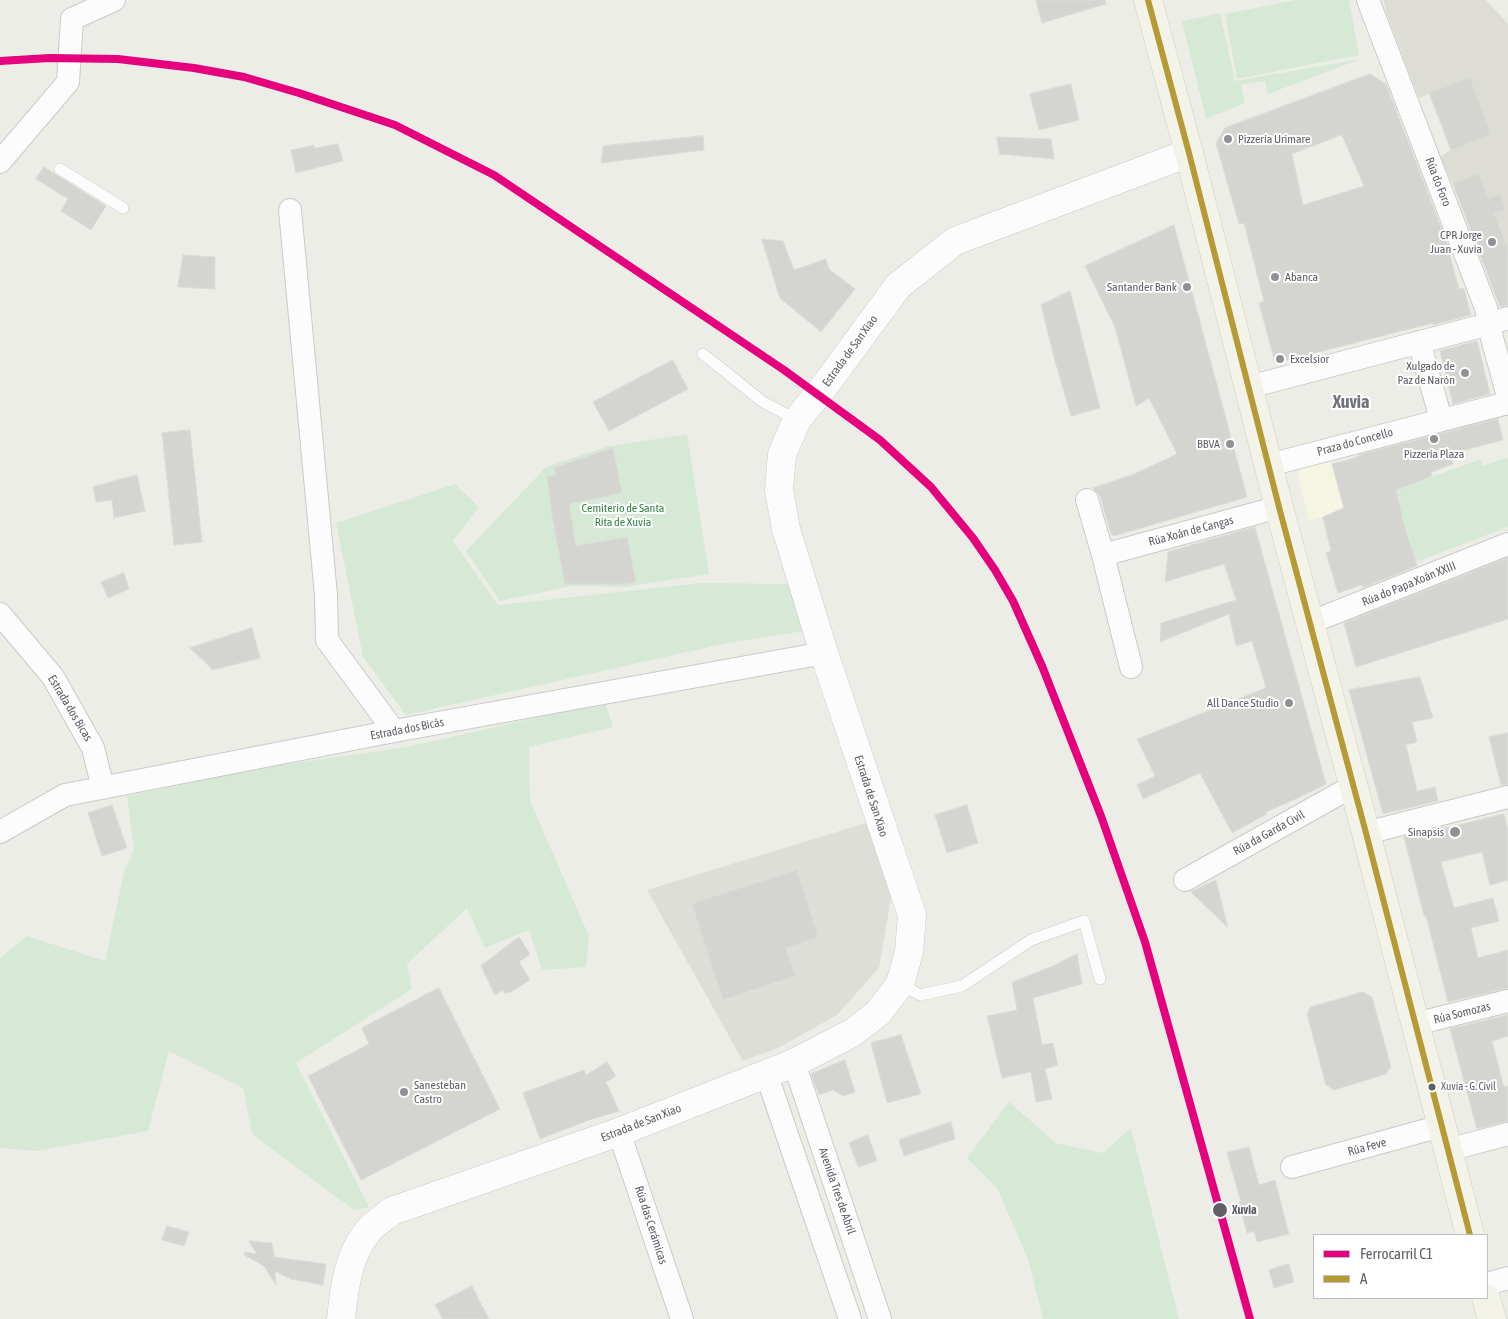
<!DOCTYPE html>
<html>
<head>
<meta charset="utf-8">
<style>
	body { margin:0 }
	#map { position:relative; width:1508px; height:1319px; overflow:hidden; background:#edede8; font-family:"Asap Condensed",sans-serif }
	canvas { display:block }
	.legend { position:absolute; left:1313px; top:1234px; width:175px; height:65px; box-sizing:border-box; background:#fff; border:1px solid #bfbfc2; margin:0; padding:6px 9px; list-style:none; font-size:15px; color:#5e6066 }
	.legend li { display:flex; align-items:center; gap:10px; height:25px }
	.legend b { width:25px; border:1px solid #bfbfc2 }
</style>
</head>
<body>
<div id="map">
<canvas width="1508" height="1319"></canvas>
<ul class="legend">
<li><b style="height:6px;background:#e5007d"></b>Ferrocarril C1</li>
<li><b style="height:6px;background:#b69a33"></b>A</li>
</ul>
</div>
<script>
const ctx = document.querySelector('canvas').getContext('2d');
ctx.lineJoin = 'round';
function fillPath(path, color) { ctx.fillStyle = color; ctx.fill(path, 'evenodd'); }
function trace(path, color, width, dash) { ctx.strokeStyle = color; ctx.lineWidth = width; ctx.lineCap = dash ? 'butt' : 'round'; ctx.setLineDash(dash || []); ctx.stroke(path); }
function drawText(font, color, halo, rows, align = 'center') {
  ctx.font = font + ' "Asap Condensed",sans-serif'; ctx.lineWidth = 4; ctx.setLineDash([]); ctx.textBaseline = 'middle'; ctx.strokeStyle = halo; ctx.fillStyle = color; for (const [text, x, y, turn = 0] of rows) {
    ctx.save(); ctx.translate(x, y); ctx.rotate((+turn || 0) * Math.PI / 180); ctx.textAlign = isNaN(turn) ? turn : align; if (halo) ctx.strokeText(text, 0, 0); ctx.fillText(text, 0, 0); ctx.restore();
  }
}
const commercial = new Path2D(`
	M 1331,460 L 1353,504 L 1323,517 L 1309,521 L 1298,476 L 1299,471 L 1303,468 Z`);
const industrial = new Path2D(`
	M 869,822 L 891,898 L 879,968 L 837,1015 L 780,1047 L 743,1061 L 647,890 Z`);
const education = new Path2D(`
	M 1384,0 L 1486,0 L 1508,24 L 1508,300 L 1499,304 L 1453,184 L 1440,157 L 1451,150 L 1429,94 L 1419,98 L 1386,12 Z`);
const green = new Path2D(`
	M 1294,0 L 1349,0 L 1359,55 L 1237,79 L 1225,14 Z
	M 1220,13 L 1235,81 L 1361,59 L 1268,94 L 1265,81 L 1241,85 L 1245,103 L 1206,119 L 1182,21 Z
	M 687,434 L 709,574 L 625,587 L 572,586 L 500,601 L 466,551 L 546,467 L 606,447 Z
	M 1507,457 L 1508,462 L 1508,527 L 1416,562 L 1402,519 L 1402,515 L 1396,490 L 1481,459 L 1483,466 Z
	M 455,484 L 479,507 L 453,541 L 498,605 L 702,583 L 789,584 L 805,631 L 728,643 L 406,715 L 363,657 L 336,523 Z
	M 605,702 L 613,727 L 529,747 L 530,801 L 589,936 L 586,967 L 542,970 L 529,930 L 485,948 L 467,908 L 407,964 L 412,989 L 296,1063 L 369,1207 L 354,1210 L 252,1134 L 243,1088 L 169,1051 L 148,1131 L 36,1151 L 0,1148 L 0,958 L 27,936 L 105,961 L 124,872 L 134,850 L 127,796 L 260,768 L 407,747 Z
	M 1009,1102 L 1056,1143 L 1103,1153 L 1131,1128 L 1179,1319 L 1043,1319 L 1028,1259 L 997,1188 L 967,1158 Z`);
const building = new Path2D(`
	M 1036,0 L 1105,0 L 1106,4 L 1042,23 Z
	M 1370,74 L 1386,84 L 1449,248 L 1448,248 L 1459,289 L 1464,288 L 1471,315 L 1433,325 L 1433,323 L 1275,363 L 1259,303 L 1264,301 L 1244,223 L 1239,224 L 1216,143 L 1225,128 ZM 1342,135 L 1364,186 L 1303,205 L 1292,154 Z
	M 1470,78 L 1491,135 L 1451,150 L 1429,93 Z
	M 1071,84 L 1079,120 L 1039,130 L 1030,94 Z
	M 703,136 L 704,150 L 601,163 L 603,146 Z
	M 997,137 L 1051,139 L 1054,159 L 1000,154 Z
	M 338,144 L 343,161 L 296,173 L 291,150 L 314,145 L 314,148 Z
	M 44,167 L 106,206 L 91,230 L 61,211 L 68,199 L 36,179 Z
	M 1479,174 L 1488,199 L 1500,194 L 1505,209 L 1494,213 L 1508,250 L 1508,305 L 1500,307 L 1453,184 Z
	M 1174,225 L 1247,497 L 1114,536 L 1111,534 L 1100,496 L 1093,488 L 1134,474 L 1177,454 L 1149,398 L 1136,406 L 1115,327 L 1085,266 Z
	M 762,239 L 783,241 L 794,270 L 826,259 L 829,269 L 855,289 L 821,332 L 780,298 Z
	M 183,255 L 215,257 L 215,289 L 178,287 Z
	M 1070,291 L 1100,408 L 1071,416 L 1055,361 L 1041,305 Z
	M 1477,341 L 1490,394 L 1453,404 L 1440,351 Z
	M 673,360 L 688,389 L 609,431 L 593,402 Z
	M 1498,419 L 1503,440 L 1450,454 L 1453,464 L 1431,472 L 1432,476 L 1396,490 L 1402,515 L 1401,515 L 1417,566 L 1362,588 L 1364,584 L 1338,593 L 1326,553 L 1331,551 L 1323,517 L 1344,508 L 1332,464 L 1358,457 L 1359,455 Z
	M 190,430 L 202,542 L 174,545 L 162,433 Z
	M 613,448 L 622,493 L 569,504 L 576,546 L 627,537 L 636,582 L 626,584 L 565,584 L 553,521 L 547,476 L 556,475 L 554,468 Z
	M 137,475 L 145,511 L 114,518 L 112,500 L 96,502 L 93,487 Z
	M 1255,527 L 1326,784 L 1298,798 L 1266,812 L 1267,814 L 1232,833 L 1200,773 L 1143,799 L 1137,785 L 1155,776 L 1137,739 L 1266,688 L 1252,641 L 1236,646 L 1229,614 L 1160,642 L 1161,623 L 1236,600 L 1224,564 L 1165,582 L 1168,552 Z
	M 1508,558 L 1508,619 L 1356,667 L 1344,623 Z
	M 124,573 L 129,589 L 108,598 L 101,582 Z
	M 252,628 L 260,658 L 213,670 L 190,648 Z
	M 1420,677 L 1433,718 L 1412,722 L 1417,742 L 1406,745 L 1417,791 L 1435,787 L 1438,801 L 1383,814 L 1349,690 Z
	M 1508,733 L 1508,784 L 1501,785 L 1489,737 Z
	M 112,805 L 127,848 L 102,856 L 88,813 Z
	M 967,805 L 978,843 L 947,853 L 935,815 Z
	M 1504,814 L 1508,831 L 1508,880 L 1490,885 L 1482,852 L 1441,862 L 1454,908 L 1493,898 L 1499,921 L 1471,928 L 1478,958 L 1508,950 L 1508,988 L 1448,1002 L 1426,916 L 1424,916 L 1404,837 L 1444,827 L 1445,828 Z
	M 797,870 L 818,937 L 786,948 L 795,976 L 723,1000 L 692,904 Z
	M 1216,880 L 1228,928 L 1191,892 Z
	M 519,937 L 530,954 L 519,962 L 530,980 L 509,993 L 508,992 L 505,994 L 503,990 L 495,995 L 481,966 Z
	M 1077,954 L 1082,984 L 1033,998 L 1042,1045 L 1053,1043 L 1058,1065 L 1045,1069 L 1052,1099 L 1036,1102 L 1031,1072 L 1002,1078 L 987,1016 L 1017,1010 L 1012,982 L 1053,966 Z
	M 439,988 L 500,1109 L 361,1180 L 308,1076 L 369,1044 L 362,1028 Z
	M 1363,992 L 1372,997 L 1391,1067 L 1386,1074 L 1334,1090 L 1326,1085 L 1307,1014 L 1311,1007 Z
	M 1508,1015 L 1508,1036 L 1492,1041 L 1504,1087 L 1508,1086 L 1508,1121 L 1477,1129 L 1450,1029 Z
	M 901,1035 L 921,1094 L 887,1103 L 871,1043 Z
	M 845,1060 L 855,1092 L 843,1096 L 833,1090 L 819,1095 L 811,1074 Z
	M 607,1062 L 616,1076 L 606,1082 L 619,1111 L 589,1120 L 540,1139 L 523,1093 L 584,1070 L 586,1075 Z
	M 951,1122 L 955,1139 L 904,1156 L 899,1140 Z
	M 868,1135 L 877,1161 L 858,1167 L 849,1143 Z
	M 1249,1147 L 1259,1185 L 1275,1180 L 1289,1234 L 1257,1242 L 1254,1231 L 1247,1233 L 1239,1202 L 1241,1202 L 1227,1153 Z
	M 167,1226 L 189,1232 L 184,1246 L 162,1240 Z
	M 249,1241 L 272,1243 L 274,1257 L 326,1264 L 323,1285 L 291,1279 L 275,1271 L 276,1285 L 264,1266 L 244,1255 L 245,1252 L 257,1254 Z
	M 1289,1264 L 1294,1282 L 1274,1288 L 1269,1270 Z
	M 472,1286 L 489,1319 L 443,1319 L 435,1305 Z`);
const service = new Path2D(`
	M 60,169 L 123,208
	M 703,354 L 763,402 L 797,420
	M 900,984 L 920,995 L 962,986 L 1031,940 L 1084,921 L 1100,979`);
const minor = new Path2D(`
	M 1368,0 L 1486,308 L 1492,338 L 1508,396
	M 0,162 L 68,82 L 72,19 L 114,0
	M 290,210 L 326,595 L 327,640 L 394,731
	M 1419,342 L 1441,419
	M 1249,387 L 1489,324 L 1508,318
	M 1269,465 L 1508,403
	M 1087,500 L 1103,555
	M 0,614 L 53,677 L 93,748 L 103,788
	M 1309,623 L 1508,544
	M 1131,667 L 1103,555 L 1279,507
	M 0,832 L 65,795 L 394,731 L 824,653
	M 1366,833 L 1508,797
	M 1185,880 L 1353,786
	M 1415,1024 L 1508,1001
	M 794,1063 L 880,1319
	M 766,1073 L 850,1319
	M 619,1132 L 682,1319
	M 1448,1150 L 1508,1134
	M 1292,1167 L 1441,1126
	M 1487,1284 L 1508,1278`);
const tertiary = new Path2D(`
	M 341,1319 C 344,1289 348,1255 368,1231 C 375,1223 385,1217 392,1211 L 619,1132 L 794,1063 L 852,1033 L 878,1013 L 900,984 L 909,952 L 912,915 L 824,653 L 786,529 L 779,490 L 782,454 L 797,420 L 826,384 L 898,286 L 955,241 L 1189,153`);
const primary = new Path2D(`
	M 1148,0 L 1189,153 L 1279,507 L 1366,833 L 1470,1235
	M 1486,1298 L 1492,1319`);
const bus1 = new Path2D(`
	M 1148,0 L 1189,153 L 1279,507 L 1366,833 L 1470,1235`);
const rail1 = new Path2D(`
	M 0,61 L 49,58 L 118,59 L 194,68 L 244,77 L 299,93 L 395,125 L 494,175 L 784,370 L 880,440 L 931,487 L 973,538 L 995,570 L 1013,601 L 1042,666 L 1101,816 L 1145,942 L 1250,1319`);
const markers = [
	[1228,139,5,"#909194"],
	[1492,242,5,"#909194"],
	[1275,277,5,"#909194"],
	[1187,287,5,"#909194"],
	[1280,359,5,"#909194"],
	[1465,373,5,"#909194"],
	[1434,439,5,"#909194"],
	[1230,444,5,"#909194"],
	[1289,703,5,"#909194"],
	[1455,832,6,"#909194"],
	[1432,1087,4.5,"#5e6066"],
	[404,1092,5,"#909194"],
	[1220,1210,8,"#5e6066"]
];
const busNames = [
	["Xuvia - G. Civil",1441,1087]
];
const poiNames = [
	["Pizzería Urimare",1238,139,"left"],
	["CPR Jorge",1482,235],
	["Juan - Xuvia",1482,249],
	["Abanca",1285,277,"left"],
	["Santander Bank",1177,287],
	["Excelsior",1290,359,"left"],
	["Xulgado de",1455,366],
	["Paz de Narón",1455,380],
	["BBVA",1220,444],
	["Pizzería Plaza",1434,454,"center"],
	["All Dance Studio",1279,703],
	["Sinapsis",1444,832],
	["Sanesteban",414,1085,"left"],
	["Castro",414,1099,"left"]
];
const streetNames = [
	["Rúa do Foro",1438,182,69],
	["Estrada de San Xiao",850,351,-54],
	["Praza do Concello",1355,442,-15],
	["Rúa Xoán de Cangas",1191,531,-15],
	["Rúa do Papa Xoán XXIII",1409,584,-22],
	["Estrada dos Bicas",70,708,59],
	["Estrada dos Bicás",407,729,-11],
	["Estrada de San Xiao",871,796,72],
	["Rúa da Garda Civil",1269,833,-29],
	["Rúa Somozas",1462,1013,-14],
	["Estrada de San Xiao",641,1123,-21],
	["Rúa Feve",1367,1147,-15],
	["Avenida Tres de Abril",837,1191,71],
	["Rúa das Cerámicas",651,1225,72]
];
const parkNames = [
	["Cemiterio de Santa",623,508],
	["Rita de Xuvia",623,522]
];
const stopNames = [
	["Xuvia",1232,1210]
];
const districtNames = [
	["Xuvia",1351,402]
];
fillPath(commercial, '#f6f4e2');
fillPath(industrial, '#deded9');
fillPath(education, '#ddddd6');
fillPath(green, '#d6e9d7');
fillPath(building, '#d4d4d1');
trace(building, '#dcdcd7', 1);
trace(service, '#cacac8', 12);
trace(minor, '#cacac8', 24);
trace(tertiary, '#cacac8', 29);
trace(primary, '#d4d1b7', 29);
trace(service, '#fcfcfc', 11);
trace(minor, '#fcfcfc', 22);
trace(tertiary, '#fcfcfc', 28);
trace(primary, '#f3f3e9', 28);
trace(bus1, '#b69a33', 6);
trace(rail1, '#e5007d', 8);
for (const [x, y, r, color] of markers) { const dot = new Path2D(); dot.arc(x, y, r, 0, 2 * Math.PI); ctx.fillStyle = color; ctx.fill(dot); trace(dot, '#fff', 2); }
drawText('11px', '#5e6066', '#fff', busNames, 'left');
drawText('12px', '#5e6066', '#fff', poiNames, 'right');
drawText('12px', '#5e6066', '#fff', streetNames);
drawText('12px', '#378346', '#fff', parkNames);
drawText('bold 12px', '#5e6066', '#fff', stopNames, 'left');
drawText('bold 18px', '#6f7278', '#fff', districtNames);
</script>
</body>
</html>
